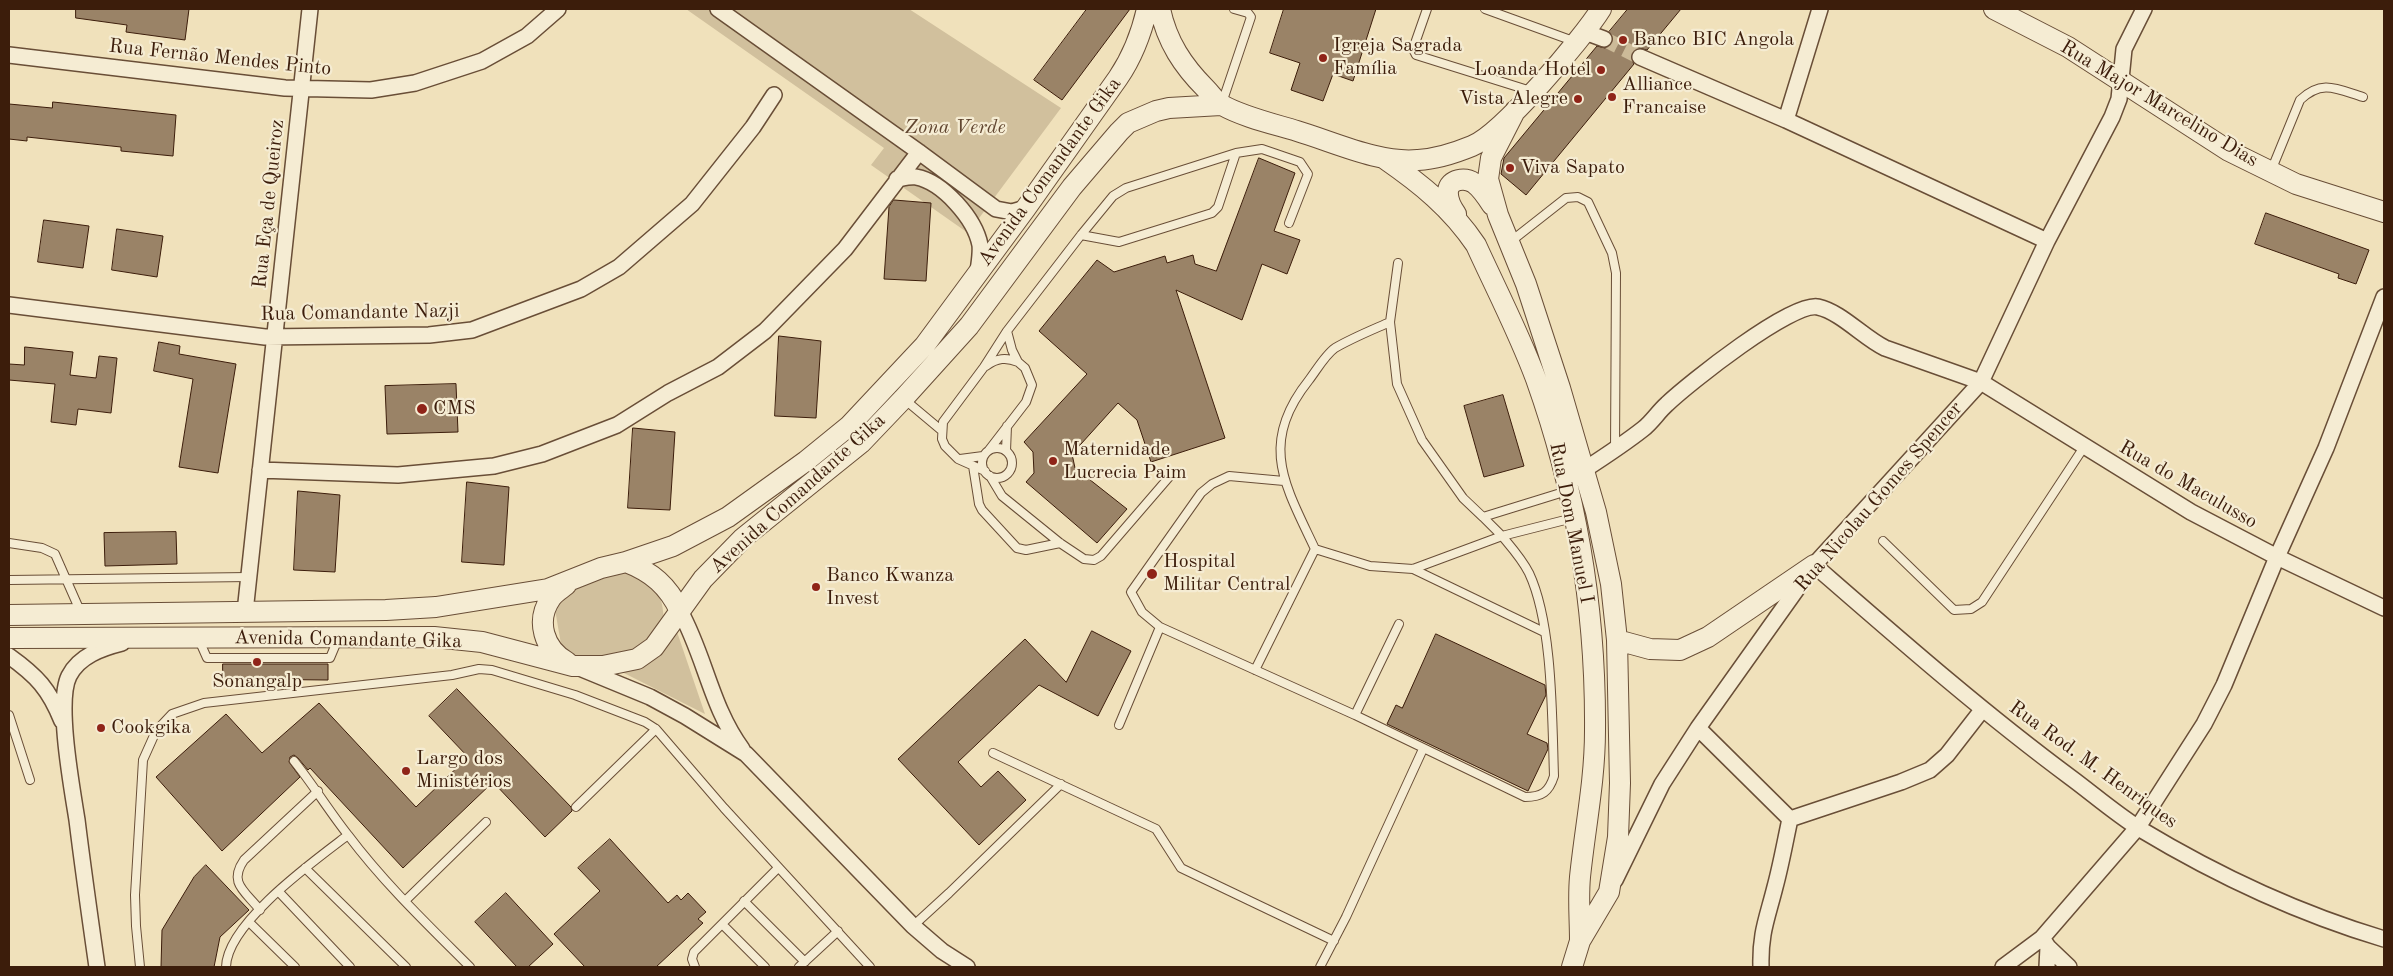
<!DOCTYPE html>
<html>
<head>
<meta charset="utf-8">
<style>
	body { margin:0 }
	#map { position:relative; width:2393px; height:976px; overflow:hidden; background:#f0e1bb; font-family:"Old Standard TT",serif }
	canvas { display:block }
	.frame { position:absolute; inset:0; border:10px solid #3c1d0b; pointer-events:none }
</style>
</head>
<body>
<div id="map">
<canvas width="2393" height="976"></canvas>
<div class="frame"></div>
</div>
<script>
const ctx = document.querySelector('canvas').getContext('2d');
ctx.lineJoin = 'round';
function fillPath(path, color) { ctx.fillStyle = color; ctx.fill(path, 'evenodd'); }
function trace(path, color, width, dash) { ctx.strokeStyle = color; ctx.lineWidth = width; ctx.lineCap = dash ? 'butt' : 'round'; ctx.setLineDash(dash || []); ctx.stroke(path); }
function drawText(font, color, halo, rows, align = 'center') {
  ctx.font = font + ' "Old Standard TT",serif'; ctx.lineWidth = 4.5; ctx.setLineDash([]); ctx.textBaseline = 'middle'; ctx.strokeStyle = halo; ctx.fillStyle = color; for (const [text, x, y, turn = 0] of rows) {
    ctx.save(); ctx.translate(x, y); ctx.rotate((+turn || 0) * Math.PI / 180); ctx.textAlign = isNaN(turn) ? turn : align; if (halo) ctx.strokeText(text, 0, 0); ctx.fillText(text, 0, 0); ctx.restore();
  }
}
const green = new Path2D(`
	M 686,9 L 909,9 L 1061,108 L 968,233 L 871,165 L 884,148 Z
	M 625,566 C 655,587 663,587 664,625 L 639,655 L 575,657 L 561,644 L 558,627 L 555,609 L 565,590 Z
	M 675,626 L 705,714 L 616,669 Z`);
const building = new Path2D(`
	M 76,9 L 189,9 L 185,40 L 126,32 L 127,25 L 76,18 Z
	M 1087,9 L 1130,9 L 1062,100 L 1034,80 Z
	M 1284,9 L 1376,9 L 1353,81 L 1333,74 L 1323,101 L 1291,90 L 1300,63 L 1270,53 Z
	M 1628,9 L 1681,9 L 1647,50 L 1639,48 L 1634,50 L 1631,58 L 1634,64 L 1526,195 L 1501,174 L 1504,158 L 1597,46 L 1605,48 L 1610,46 L 1613,38 L 1609,32 Z
	M 53,102 L 176,115 L 173,156 L 121,151 L 121,147 L 27,137 L 27,141 L 9,139 L 9,104 L 52,108 Z
	M 1259,158 L 1295,173 L 1274,231 L 1300,240 L 1287,274 L 1262,264 L 1242,320 L 1176,290 L 1225,438 L 1151,462 L 1137,420 L 1118,403 L 1072,454 L 1075,468 L 1127,509 L 1097,543 L 1026,482 L 1034,473 L 1033,452 L 1024,442 L 1087,374 L 1039,331 L 1097,260 L 1114,272 L 1165,256 L 1167,263 L 1193,255 L 1195,264 L 1216,271 Z
	M 894,200 L 931,203 L 926,281 L 884,279 L 889,207 Z
	M 2266,213 L 2369,250 L 2356,284 L 2338,278 L 2339,274 L 2255,244 Z
	M 44,220 L 89,226 L 83,268 L 38,262 Z
	M 117,229 L 163,236 L 157,277 L 112,270 Z
	M 779,336 L 821,341 L 816,418 L 775,416 Z
	M 159,342 L 180,346 L 179,354 L 236,364 L 218,473 L 179,467 L 193,379 L 154,371 Z
	M 25,347 L 73,352 L 70,375 L 96,378 L 99,356 L 117,358 L 111,413 L 78,409 L 76,425 L 51,422 L 55,384 L 9,380 L 9,364 L 24,365 Z
	M 456,384 L 458,432 L 387,434 L 385,386 Z
	M 1503,395 L 1524,466 L 1484,477 L 1464,406 Z
	M 633,428 L 675,432 L 670,510 L 628,508 Z
	M 467,482 L 509,487 L 504,565 L 462,562 Z
	M 298,491 L 340,495 L 335,572 L 294,570 Z
	M 176,532 L 177,564 L 105,566 L 104,533 Z
	M 1092,631 L 1131,651 L 1098,716 L 1039,685 L 958,762 L 981,787 L 998,771 L 1026,800 L 979,845 L 898,759 L 1025,639 L 1066,682 Z
	M 1436,634 L 1545,685 L 1546,695 L 1527,734 L 1547,743 L 1548,749 L 1528,791 L 1387,724 L 1396,705 L 1402,708 Z
	M 223,664 L 328,664 L 328,680 L 223,679 Z
	M 457,689 L 571,807 L 572,811 L 545,837 L 493,782 L 403,868 L 310,768 L 308,770 L 298,758 L 294,755 L 290,757 L 289,762 L 300,777 L 222,851 L 156,777 L 226,714 L 262,753 L 319,703 L 416,807 L 468,757 L 429,716 Z
	M 610,839 L 668,903 L 677,895 L 681,900 L 688,893 L 706,912 L 698,919 L 703,923 L 656,967 L 585,967 L 554,934 L 600,891 L 578,868 Z
	M 206,865 L 249,910 L 220,937 L 214,967 L 161,967 L 162,930 L 194,877 Z
	M 506,893 L 553,944 L 528,967 L 517,967 L 475,922 Z`);
const minorTunnel = new Path2D(`
	M 1604,39 L 1640,57`);
const service = new Path2D(`
	M 1427,9 L 1413,49 L 1416,55 L 1531,91
	M 1485,9 L 1576,42
	M 1222,103 L 1251,17 L 1248,13 L 1234,9
	M 2271,171 L 2300,100 C 2322,79 2337,89 2363,97
	M 1081,235 L 1119,242 L 1212,213 L 1218,207 L 1236,153 L 1262,149 L 1300,162 L 1308,174 L 1289,223
	M 1510,242 L 1566,198 L 1578,197 L 1588,202 L 1612,253 L 1616,273 L 1615,450
	M 1398,263 L 1390,322 L 1397,384 L 1422,440 L 1463,498 L 1483,517 L 1567,491
	M 986,366 C 997,358 1006,357 1018,362
	M 904,399 L 941,430
	M982 463a15 15 0 1 1 30 0a15 15 0 1 1-30 0Z
	M 989,450 L 1026,402 L 1032,385 L 1025,368 L 1018,362 L 1012,350 L 1007,331
	M 1006,451 L 1007,426
	M 960,459 L 983,456
	M 973,466 L 979,504 L 982,510 L 1017,548 L 1026,550 L 1060,543
	M 985,471 L 958,459 L 945,446 L 942,439 L 943,422 L 984,367 L 1007,331 L 1081,235 L 1113,196 L 1126,188 L 1236,153
	M 990,476 L 1002,496 L 1060,543 L 1084,559 L 1094,560 L 1101,556 L 1170,476
	M 1284,481 L 1229,476 L 1212,484 L 1201,493 L 1131,592 L 1142,612 L 1160,627 L 1355,715 L 1525,797 C 1542,797 1549,792 1554,776 C 1552,719 1553,624 1529,573 C 1522,559 1512,548 1502,536 L 1413,569 L 1370,566 L 1315,549 C 1285,485 1258,444 1309,380 C 1316,371 1325,355 1335,348 C 1352,338 1372,330 1390,322
	M 1483,517 L 1502,536 L 1573,518
	M 1883,541 L 1954,610 L 1971,609 L 1982,602 L 2084,447
	M 9,543 L 42,548 L 55,554 L 81,613
	M 1413,569 L 1544,632
	M 9,580 L 249,577
	M 199,640 L 207,658 L 330,658 L 338,639
	M 1255,670 L 1315,549
	M 9,715 L 30,780
	M 1355,715 L 1399,624
	M 1119,725 L 1160,627
	M 993,753 L 1156,829 L 1181,868 L 1334,941
	M 294,761 C 314,786 329,811 348,835 C 384,883 428,925 470,967
	M 576,807 L 656,729
	M 305,868 L 406,967
	M 279,892 L 350,967
	M 405,901 L 486,822
	M 744,901 L 805,962
	M 260,910 C 245,891 228,883 244,860 L 318,791
	M 249,922 L 295,967
	M 722,924 L 765,967
	M 913,926 L 949,893 L 1061,784
	M 140,967 L 136,926 L 135,895 L 143,760 L 156,731 L 172,714 L 204,703 L 452,675 L 479,669 L 492,670 L 575,695 L 645,722 L 656,729 L 724,808 L 870,967
	M 226,967 C 227,923 314,861 348,835
	M 695,967 L 692,959 L 694,952 L 778,868
	M 799,967 L 838,931
	M 1320,967 L 1346,917 L 1423,749`);
const minor = new Path2D(`
	M 718,9 L 919,152 L 996,209 L 1012,212 L 1026,208
	M 1585,32 L 1604,39
	M 9,55 L 285,88 L 371,90 L 415,83 L 482,61 L 527,36 L 558,9
	M 1640,57 L 1786,120 L 2047,241
	M 1786,120 L 1820,9
	M 897,179 C 903,178 911,176 916,177 C 943,182 975,219 980,245 C 981,253 979,263 978,272
	M 9,305 L 265,337 L 429,335 L 472,330 L 581,289 L 619,267 L 692,204 L 753,127 L 774,95
	M 260,470 L 398,475 L 494,466 L 542,454 L 617,425 L 668,393 L 718,367 L 765,331 L 845,249 L 919,152
	M 1584,470 C 1604,457 1624,444 1643,429 C 1652,422 1658,412 1667,404 C 1688,384 1792,301 1818,307 C 1841,312 1864,338 1885,348 L 1981,382 L 2191,512 L 2277,557 L 2384,608
	M 1814,565 C 1898,638 1981,711 2070,777 C 2093,794 2116,814 2140,829 C 2218,876 2297,913 2384,939
	M 680,611 C 705,656 711,707 742,749
	M 245,612 L 310,9
	M 9,656 C 37,676 49,689 62,721
	M 582,669 L 650,697 L 685,716 L 746,754 L 913,926 L 942,951 L 967,967
	M 1698,728 L 1790,819
	M 1790,819 L 1901,782 L 1930,770 L 1947,755 L 1982,710
	M 1615,880 L 1662,784 L 1698,728 L 1814,565 L 1981,382 L 2047,241 L 2112,117 L 2119,99 L 2124,49 L 2144,9
	M 2042,938 L 2048,947 L 2047,967
	M 2048,947 L 2069,967
	M 97,967 C 90,918 83,869 77,820 C 72,788 56,702 69,676 C 79,656 102,648 122,643
	M 1761,967 C 1760,933 1767,919 1775,887 C 1781,865 1785,842 1790,819
	M 2003,967 L 2042,938 L 2138,827 L 2204,724 L 2224,685 L 2277,557 L 2326,448 L 2384,297`);
const tertiary = new Path2D(`
	M 1160,9 C 1167,42 1183,66 1206,89 C 1211,94 1216,102 1222,105 C 1243,117 1274,124 1297,131 C 1334,142 1380,164 1418,160 C 1436,159 1455,153 1472,146 C 1502,134 1583,38 1601,9
	M 1994,9 L 2068,47 L 2229,151 L 2296,184 L 2384,212
	M 1515,111 L 1491,158 L 1488,179 L 1498,215 L 1526,284 L 1560,388 L 1596,512 L 1611,584 L 1617,640 L 1620,783 L 1618,837 L 1609,892 L 1580,941 L 1572,967
	M 1385,159 C 1421,184 1451,208 1476,245 C 1496,289 1519,333 1536,379 C 1576,491 1596,612 1595,731 C 1595,780 1585,828 1580,877 C 1578,898 1580,920 1580,941
	M 1456,214 C 1451,207 1447,200 1448,191 C 1449,179 1465,177 1474,183 C 1481,188 1487,197 1492,205
	M 626,562 C 652,572 668,586 680,611
	M 566,585 C 561,589 554,593 551,598 C 535,621 544,649 567,662
	M 9,615 L 386,610 L 436,607 L 548,589 L 601,568 L 626,562 L 673,546 L 728,517 L 806,461 L 849,426 L 925,345 L 1026,208 L 1118,78 C 1133,56 1141,35 1147,9
	M 9,638 L 434,637 L 482,642 L 573,666 L 603,666 L 637,659 L 654,647 L 703,579 L 743,538 L 861,443 L 903,399 L 969,326 L 1072,187 L 1119,132 L 1128,123 L 1156,111 L 1169,108 L 1221,105
	M 1617,640 L 1650,649 L 1680,650 L 1708,637 L 1814,565`);
const markers = [
	[1623,40,5,"#8f2418"],
	[1323,58,5,"#8f2418"],
	[1601,70,5,"#8f2418"],
	[1612,97,5,"#8f2418"],
	[1578,99,5,"#8f2418"],
	[1510,168,5,"#8f2418"],
	[422,409,6,"#8f2418"],
	[1053,461,5,"#8f2418"],
	[1152,574,6,"#8f2418"],
	[816,587,5,"#8f2418"],
	[257,662,5,"#8f2418"],
	[101,728,5,"#8f2418"],
	[406,771,5,"#8f2418"]
];
const poiNames = [
	["Banco BIC Angola",1633,40],
	["Igreja Sagrada",1333,46],
	["Família",1333,69],
	["Loanda Hotel",1591,70,"right"],
	["Alliance",1622,85],
	["Francaise",1622,108],
	["Vista Alegre",1568,99,"right"],
	["Viva Sapato",1520,168],
	["CMS",433,409],
	["Maternidade",1063,450],
	["Lucrecia Paim",1063,473],
	["Hospital",1163,562],
	["Militar Central",1163,585],
	["Banco Kwanza",826,576],
	["Invest",826,599],
	["Sonangalp",257,682,"center"],
	["Cookgika",111,728],
	["Largo dos",416,759],
	["Ministérios",416,782]
];
const streetNames = [
	["Rua Fernão Mendes Pinto",220,58,6],
	["Rua Major Marcelino Dias",2159,104,31],
	["Avenida Comandante Gika",1050,172,-54],
	["Rua Eça de Queiroz",269,204,-84],
	["Rua Comandante Nazji",360,313,-1],
	["Rua do Maculusso",2188,485,30],
	["Avenida Comandante Gika",798,494,-42],
	["Rua Nicolau Gomes Spencer",1879,497,-49],
	["Rua Dom Manuel I",1571,523,79],
	["Avenida Comandante Gika",348,640,1],
	["Rua Rod. M. Henriques",2093,765,36]
];
const parkNames = [
	["Zona Verde",955,128]
];
fillPath(green, '#d1c09d');
fillPath(building, '#9a8367');
trace(building, '#3c1d0b', 1);
trace(minorTunnel, '#ccba98', 15, [15, 8]);
trace(service, '#694e37', 10);
trace(minor, '#694e37', 18);
trace(tertiary, '#694e37', 22);
trace(service, '#f5ecd3', 8);
trace(minor, '#f5ecd3', 15);
trace(tertiary, '#f5ecd3', 20);
for (const [x, y, r, color] of markers) { const dot = new Path2D(); dot.arc(x, y, r, 0, 2 * Math.PI); ctx.fillStyle = color; ctx.fill(dot); trace(dot, '#f5ecd3', 2); }
drawText('20px', '#3c1d0b', '#f5ecd3', poiNames, 'left');
drawText('20px', '#3c1d0b', '#f5ecd3', streetNames);
drawText('italic 20px', '#614630', '#f5ecd3', parkNames);
</script>
</body>
</html>
